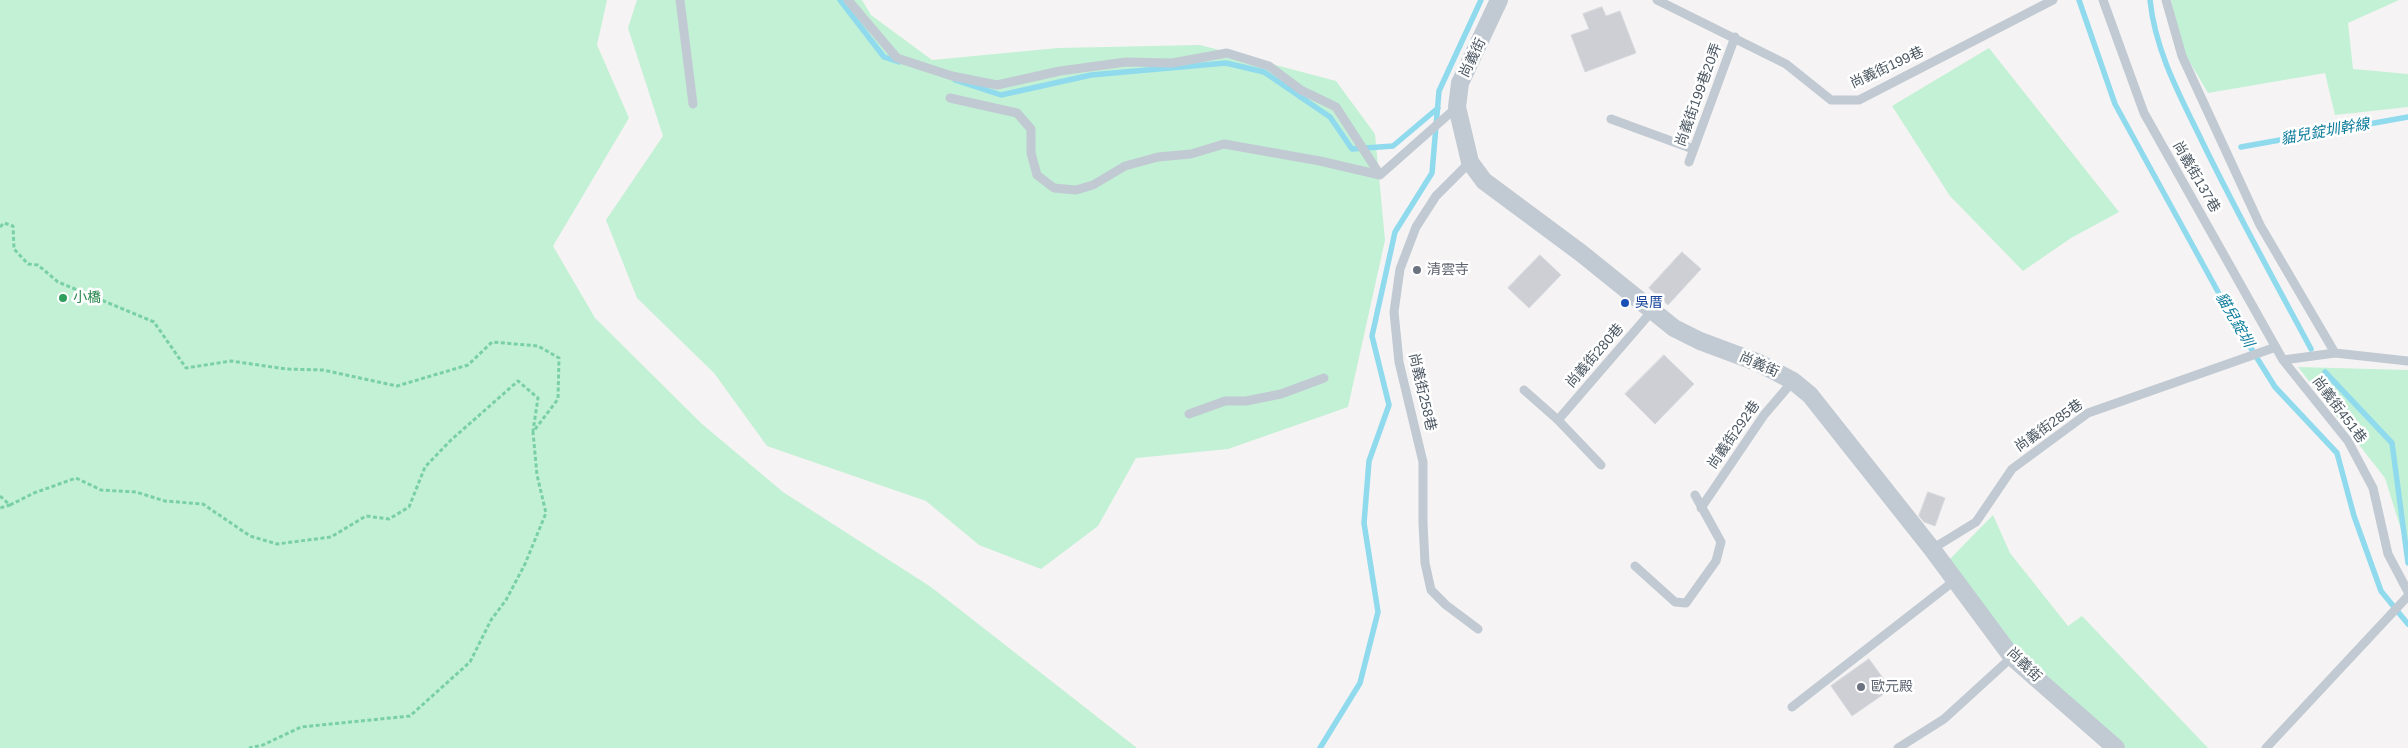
<!DOCTYPE html>
<html>
<head>
<meta charset="utf-8">
<style>
	body { margin:0 }
	canvas { display:block; background:#f5f3f3 }
</style>
</head>
<body>
<canvas width="2408" height="748"></canvas>
<script>
const ctx = document.querySelector('canvas').getContext('2d');
ctx.lineJoin = 'round';
function fillPath(path, color) { ctx.fillStyle = color; ctx.fill(path, 'evenodd'); }
function trace(path, color, width, dash) { ctx.strokeStyle = color; ctx.lineWidth = width; ctx.lineCap = dash ? 'butt' : 'round'; ctx.setLineDash(dash || []); ctx.stroke(path); }
function drawText(font, color, halo, rows, align = 'center') {
  ctx.font = font + ' Arial,"Noto Sans TC",sans-serif'; ctx.lineWidth = 5; ctx.setLineDash([]); ctx.textBaseline = 'middle'; ctx.strokeStyle = halo; ctx.fillStyle = color; for (const [text, x, y, turn = 0] of rows) {
    ctx.save(); ctx.translate(x, y); ctx.rotate((+turn || 0) * Math.PI / 180); ctx.textAlign = isNaN(turn) ? turn : align; if (halo) ctx.strokeText(text, 0, 0); ctx.fillText(text, 0, 0); ctx.restore();
  }
}
const green = new Path2D(`
	M 0,0 L 607,0 L 597,45 L 629,118 L 553,246 L 595,318 L 702,424 L 783,492 L 931,587 L 1137,748 L 0,748 Z
	M 637,0 L 862,0 L 871,15 L 932,60 L 1058,48 L 1200,45 L 1336,81 L 1375,134 L 1385,240 L 1348,407 L 1228,449 L 1136,458 L 1098,526 L 1041,569 L 979,545 L 926,501 L 767,446 L 714,373 L 637,298 L 606,220 L 663,136 L 628,28 Z
	M 2171,0 L 2399,0 L 2348,23 L 2353,69 L 2408,74 L 2408,107 L 2335,115 L 2325,73 L 2208,93 L 2181,47 Z
	M 1989,48 L 2119,212 L 2071,238 L 2023,271 L 1950,196 L 1892,106 Z
	M 2298,367 L 2408,370 L 2408,552 L 2385,478 Z
	M 1993,515 L 2010,553 L 2068,626 L 2082,616 L 2208,748 L 2123,748 L 2015,650 L 1950,559 Z`);
const stream = new Path2D(`
	M 840,0 L 884,57 L 899,62
	M 2079,0 L 2115,104 L 2234,321 L 2275,387 L 2337,453 L 2354,516 L 2381,591 L 2408,624
	M 2150,0 C 2155,49 2178,92 2199,135 C 2234,208 2273,278 2311,349
	M 955,80 L 1001,95 L 1091,75 L 1226,63 L 1264,72 L 1330,117 L 1352,149 L 1393,146 L 1438,108
	M 2241,147 L 2408,117
	M 2325,372 L 2392,443 L 2408,563
	M 1320,748 L 1360,683 L 1378,612 L 1364,523 L 1369,461 L 1389,405 L 1372,336 L 1395,232 L 1432,173 L 1439,91 L 1481,0`);
const building = new Path2D(`
	M 1602,7 L 1606,16 L 1620,11 L 1636,53 L 1585,72 L 1571,35 L 1589,29 L 1583,14 Z
	M 1682,252 L 1701,269 L 1668,305 L 1649,288 Z
	M 1540,255 L 1561,275 L 1529,308 L 1508,288 Z
	M 1664,355 L 1694,384 L 1655,424 L 1625,394 Z
	M 1928,492 L 1945,498 L 1935,526 L 1924,522 L 1919,516 Z
	M 1869,659 L 1891,689 L 1852,716 L 1831,686 Z`);
const path = new Path2D(`
	M 0,227 L 4,223 L 13,226 L 14,249 L 28,264 L 38,265 L 58,282 L 154,322 L 186,368 L 231,361 L 286,369 L 323,370 L 397,386 L 468,365 L 492,342 L 538,346 L 559,358 L 558,399 L 533,432 L 537,475 L 546,513 L 525,564 L 506,600 L 491,620 L 470,662 L 410,716 L 301,727 L 263,745 L 249,748
	M 0,496 L 10,505 L 0,508
	M 10,505 L 34,493 L 76,478 L 101,490 L 136,492 L 165,501 L 203,504 L 250,536 L 277,544 L 331,537 L 366,516 L 389,519 L 409,507 L 425,467 L 451,440 L 518,381 L 538,398 L 533,431`);
const service = new Path2D(`
	M 680,0 L 693,104
	M 848,0 L 897,58 L 952,76 L 997,85 L 1060,71 L 1126,62 L 1172,63 L 1227,53 L 1269,66 L 1301,90 L 1336,107 L 1380,175
	M 1657,0 L 1786,64 L 1831,100 L 1859,100 L 2053,0
	M 2103,0 L 2144,113 L 2283,360 L 2348,441 L 2373,488 L 2388,554 L 2408,592
	M 2166,0 L 2182,56 L 2260,225 L 2335,353
	M 950,98 L 1017,113 L 1031,129 L 1031,153 L 1037,175 L 1054,188 L 1076,190 L 1093,185 L 1125,166 L 1158,157 L 1191,154 L 1224,144 L 1320,161 L 1380,175
	M 1611,119 L 1693,149
	M 1470,162 L 1436,196 L 1416,227 L 1400,269 L 1394,312 L 1399,362 L 1423,462 L 1423,523 L 1425,563 L 1431,590 L 1446,605 L 1478,629
	M 1689,162 L 1735,37
	M 1380,175 L 1457,107
	M 2283,360 L 2335,353 L 2408,361
	M 1524,390 L 1558,420 L 1601,465
	M 1189,414 L 1225,401 L 1246,401 L 1281,394 L 1324,378
	M 1558,420 L 1652,311
	M 1701,508 L 1764,415 L 1793,381
	M 1932,549 L 1976,522 L 2012,469 L 2088,413 L 2276,347
	M 1635,566 L 1675,602 L 1686,603 L 1716,561 L 1721,542 L 1695,495
	M 1792,707 L 1954,581
	M 1898,748 L 1944,719 L 2012,657
	M 2266,748 L 2408,596`);
const minor = new Path2D(`
	M 1499,0 L 1460,83 L 1457,107 L 1470,162 L 1484,181 L 1581,253 L 1674,328 L 1700,341 L 1759,363 L 1793,381 L 1810,395 L 1932,549 L 2012,657 L 2116,748`);
const markers = [
	[1417,270,5,"#6b7280"],
	[63,298,5,"#2e9e5b"],
	[1625,303,5,"#1a4fb4"],
	[1861,687,5,"#6b7280"]
];
const streetNames = [
	["尚義街",1473,58,-64],
	["尚義街199巷",1887,68,-25],
	["尚義街199巷20弄",1699,95,-70],
	["尚義街137巷",2196,177,60],
	["尚義街280巷",1595,356,-49],
	["尚義街",1759,365,24],
	["尚義街258巷",1422,392,77],
	["尚義街451巷",2339,410,53],
	["尚義街285巷",2049,426,-35],
	["尚義街292巷",1734,435,-55],
	["尚義街",2024,665,44]
];
const worshipNames = [
	["清雲寺",1427,270],
	["歐元殿",1871,687]
];
const leisureNames = [
	["小橋",73,298]
];
const transitNames = [
	["吳厝",1635,303]
];
const waterNames = [
	["貓兒錠圳幹線",2325,132,-10],
	["貓兒錠圳",2234,320,60]
];
fillPath(green, '#c3f1d5');
trace(stream, '#90daee', 5.5);
fillPath(building, '#cdcfd5');
trace(building, '#d7d9de', 1);
trace(path, '#7ad0a6', 3, [4, 2.5]);
trace(service, '#c1cad2', 9);
trace(minor, '#c1cad2', 18);
for (const [x, y, r, color] of markers) { const dot = new Path2D(); dot.arc(x, y, r, 0, 2 * Math.PI); ctx.fillStyle = color; ctx.fill(dot); trace(dot, '#fff', 2); }
drawText('14px', '#4a5661', '#fff', streetNames);
drawText('14px', '#5b616d', '#fff', worshipNames, 'left');
drawText('14px', '#27864d', '#fff', leisureNames, 'left');
drawText('14px', '#164399', '#fff', transitNames, 'left');
drawText('italic 15px', '#0c7c9b', '#fff', waterNames);
</script>
</body>
</html>
